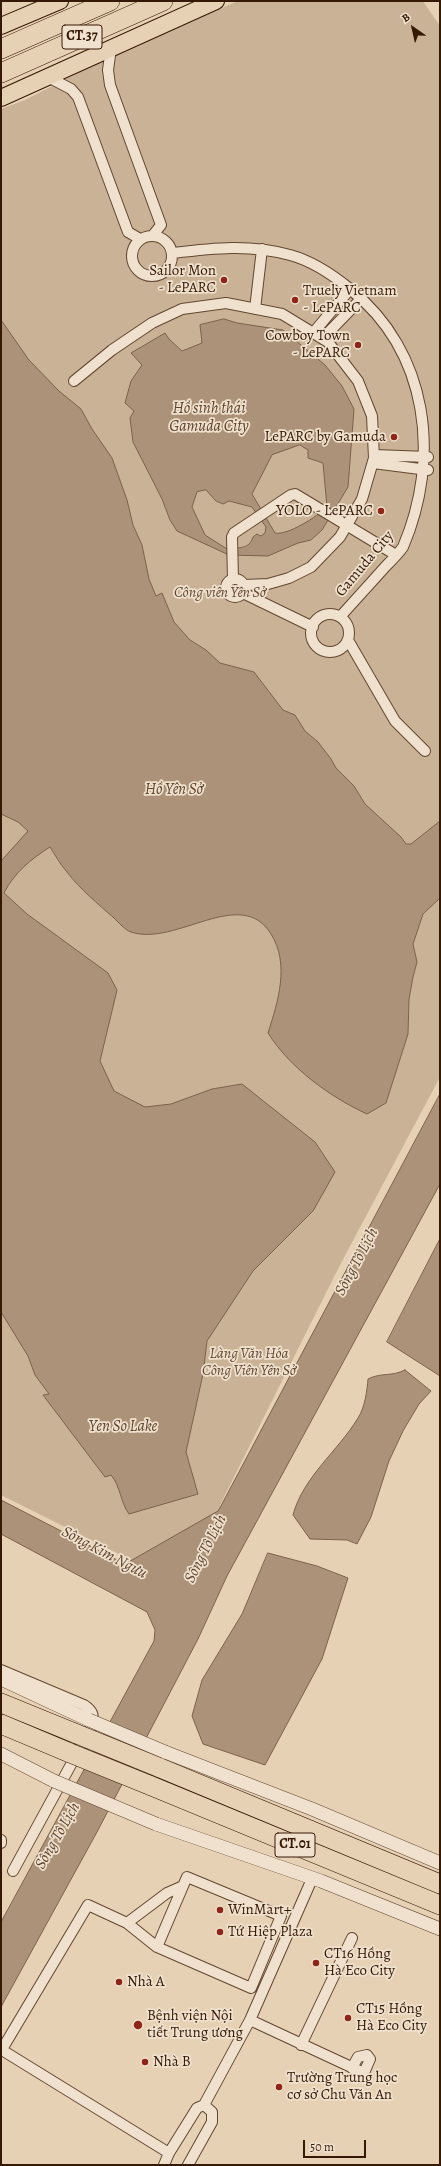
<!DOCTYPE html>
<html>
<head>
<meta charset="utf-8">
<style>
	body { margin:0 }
	#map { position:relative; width:441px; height:2166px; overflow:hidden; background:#e7d1b4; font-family:Alegreya,serif }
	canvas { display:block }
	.frame { position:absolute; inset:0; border:2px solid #361904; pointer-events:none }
	.north { position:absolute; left:393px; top:8px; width:40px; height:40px; -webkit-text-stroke:3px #efe1ce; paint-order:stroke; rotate:326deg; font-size:11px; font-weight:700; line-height:16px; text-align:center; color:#361904 }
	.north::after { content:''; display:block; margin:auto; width:14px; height:18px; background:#361904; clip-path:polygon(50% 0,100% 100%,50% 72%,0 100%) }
	.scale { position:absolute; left:303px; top:2140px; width:63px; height:18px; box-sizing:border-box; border:2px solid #361904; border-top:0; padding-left:5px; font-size:12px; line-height:14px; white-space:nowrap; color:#361904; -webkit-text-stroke:3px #efe1ce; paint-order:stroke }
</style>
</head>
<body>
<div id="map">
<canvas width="441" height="2166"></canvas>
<div class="frame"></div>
<div class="north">B</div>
<div class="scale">50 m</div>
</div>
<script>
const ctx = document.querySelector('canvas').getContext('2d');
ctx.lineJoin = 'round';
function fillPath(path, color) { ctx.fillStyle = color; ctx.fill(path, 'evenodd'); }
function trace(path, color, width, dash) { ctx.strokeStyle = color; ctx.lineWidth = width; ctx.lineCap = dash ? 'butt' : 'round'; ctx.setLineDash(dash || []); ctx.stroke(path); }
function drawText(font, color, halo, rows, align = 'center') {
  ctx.font = font + ' Alegreya,serif'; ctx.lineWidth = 3.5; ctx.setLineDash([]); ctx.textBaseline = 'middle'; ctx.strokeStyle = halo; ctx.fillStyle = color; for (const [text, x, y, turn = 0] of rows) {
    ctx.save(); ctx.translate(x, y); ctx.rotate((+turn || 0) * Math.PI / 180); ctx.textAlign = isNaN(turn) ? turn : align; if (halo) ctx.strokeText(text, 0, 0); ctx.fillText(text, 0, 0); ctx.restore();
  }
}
const green = new Path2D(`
	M 238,1 L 423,1 L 440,26 L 440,1077 L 340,1265 L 220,1505 L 219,1512 L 125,1564 L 117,1553 L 1,1495 L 1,109 L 25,100 L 121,51 Z`);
const water = new Path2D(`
	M 224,319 L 237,323 L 283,330 L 325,365 L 342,386 L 354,409 L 348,487 L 322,530 L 311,540 L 298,543 L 268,556 L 229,555 L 177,531 L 170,520 L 162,499 L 133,442 L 130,418 L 134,411 L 125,403 L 131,381 L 142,365 L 131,353 L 165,333 L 169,339 L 182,351 L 202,343 L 200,325 ZM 300,445 L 308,450 L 308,458 L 323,463 L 327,507 C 318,516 287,536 275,533 L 252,494 L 272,455 ZM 206,490 L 216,501 L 223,504 L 229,501 L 252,507 L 266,527 L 265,533 L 261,536 L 257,534 L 253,537 C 249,550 239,547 227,549 L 205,535 L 192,507 L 197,492 Z
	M 1,320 L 29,360 L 59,391 L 81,409 L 92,429 L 112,458 L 127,500 L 133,525 L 142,545 L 149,579 L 156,596 L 162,593 L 174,622 L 190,640 L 206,650 L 220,663 L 254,672 L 283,710 L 295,715 L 305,731 L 318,742 L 331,759 L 336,768 L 354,786 L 365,804 L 401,837 L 406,844 L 411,844 L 440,821 L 440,898 L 423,914 L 413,944 L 417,962 L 413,977 L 409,999 L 408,1034 L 386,1103 L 367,1114 C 330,1097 290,1068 268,1033 C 278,1002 290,964 271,934 C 241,885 176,947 131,932 C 125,930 119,923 114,918 C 98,904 80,889 67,872 C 60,864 55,855 50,847 C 31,859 14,873 4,893 L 27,914 L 108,973 L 117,990 L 100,1061 L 114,1091 L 145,1107 L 171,1104 L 212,1089 L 242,1084 L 315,1142 L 335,1172 L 313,1211 L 253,1271 L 207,1341 L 203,1374 L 186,1452 L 198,1494 L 129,1514 C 120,1502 121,1487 111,1475 L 105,1477 L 43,1395 L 49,1394 L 35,1375 L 28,1356 L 1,1312 L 1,861 L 28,831 L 18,822 L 1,814 Z
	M 440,1094 L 440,1184 L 227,1576 L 198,1639 L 97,1832 L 1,2007 L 1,1922 L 154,1641 L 155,1630 L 147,1612 L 1,1534 L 1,1500 L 125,1564 L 218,1511 Z
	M 440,1239 L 440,1376 L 387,1342 Z
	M 405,1370 L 431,1391 L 419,1404 L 403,1431 L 389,1461 L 371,1517 L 357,1544 L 347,1540 L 310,1539 L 293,1515 C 303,1477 338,1451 358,1418 C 365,1407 367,1391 368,1379 C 382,1372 391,1377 405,1370 Z
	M 268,1553 L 317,1566 L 348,1578 L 322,1659 L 265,1765 L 203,1744 L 192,1716 L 202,1680 L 242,1614 Z`);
const minor = new Path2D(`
	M 111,48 L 108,70 L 110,85 L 161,225 L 153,235
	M 48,77 L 71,89 L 78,97 L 128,232 L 140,239
	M132 256a20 20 0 1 1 40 0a20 20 0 1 1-40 0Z
	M 173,253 C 214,248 250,244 290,255 C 312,261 333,275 350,289 C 429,352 441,458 403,547 C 398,554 391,561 385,567 C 370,584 355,600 340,617
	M 255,309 L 262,249
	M 314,332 L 350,289
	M 323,338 L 362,298
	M 74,381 L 112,350 L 152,323 L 182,309 L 226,303 L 282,314 L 328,342 L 358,381 L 372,416 L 374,458 L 362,499 L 340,537 L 311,567 L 289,578 L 268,584 L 244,585
	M 374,455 L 428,457
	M 373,463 L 428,470
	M226 588a9 9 0 1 1 18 0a9 9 0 1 1-18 0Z
	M 233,579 L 232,537 L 234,533 L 291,495 L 295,494 L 396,555
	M 243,593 L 313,627
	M311 633a19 19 0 1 1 38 0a19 19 0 1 1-38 0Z
	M 348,640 L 395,721 L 425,751
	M 1,1670 L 84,1705 C 93,1711 94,1715 92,1726 L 13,1871
	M 1,1840 L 1,1843
	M 157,1947 L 183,1886
	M 250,2020 L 364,2073 L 370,2059 L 367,2055 L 358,2057 L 352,2068
	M 301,2045 L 352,1938
	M 2,2050 L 169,2153
	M 1,2051 L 88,1905 L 127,1923 L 157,1947 L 251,1988 L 281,1916 L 187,1877 L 183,1886 L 167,1893 L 127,1923
	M 164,2165 L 169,2153 L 197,2108 L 204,2105 L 250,2020 L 312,1879
	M 188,2165 L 212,2122 L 212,2112 L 204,2105`);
const tertiary = new Path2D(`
	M 1,1679 L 89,1720
	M 165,1752 L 312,1809 L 440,1863
	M 1,1754 L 54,1781
	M 156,1824 L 321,1881 L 440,1929`);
const primary = new Path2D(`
	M 1,26 L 60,1
	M 1,98 L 216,1`);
const motorway = new Path2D(`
	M 1,49 L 110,1
	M 1,73 L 163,1
	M 1,1703 L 77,1734
	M 1,1724 L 70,1753
	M 158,1767 L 440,1884
	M 149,1785 L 440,1905`);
const tertiaryBridge = new Path2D(`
	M 89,1720 L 165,1752
	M 54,1781 L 156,1824`);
const motorwayBridge = new Path2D(`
	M 77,1734 L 158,1767
	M 70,1753 L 149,1785`);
const markers = [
	[224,280,4,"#8f2418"],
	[295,300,4,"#8f2418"],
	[358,345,4,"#8f2418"],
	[394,437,4,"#8f2418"],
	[381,511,4,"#8f2418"],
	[220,1910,4,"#8f2418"],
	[220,1932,4,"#8f2418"],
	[316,1963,4,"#8f2418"],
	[119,1982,4,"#8f2418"],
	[348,2018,4,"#8f2418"],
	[138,2025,5,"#8f2418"],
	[145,2062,4,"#8f2418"],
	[279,2087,4,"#8f2418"]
];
const shields = [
	[82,37,40],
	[295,1845,40]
];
const shieldNames = [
	["CT.37",82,37],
	["CT.01",295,1845]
];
const poiNames = [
	["Sailor Mon",216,271,"right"],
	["- LePARC",216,288,"right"],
	["Truely Vietnam",303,291],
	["- LePARC",303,308],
	["Cowboy Town",350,336,"right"],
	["- LePARC",350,353,"right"],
	["LePARC by Gamuda",386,437,"right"],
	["YOLO - LePARC",373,511,"right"],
	["WinMart+",228,1910],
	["Tứ Hiệp Plaza",228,1932],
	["CT16 Hồng",324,1954],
	["Hà Eco City",324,1971],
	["Nhà A",127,1982],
	["CT15 Hồng",356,2009],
	["Hà Eco City",356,2026],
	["Bệnh viện Nội",147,2016],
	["tiết Trung ương",147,2033],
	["Nhà B",153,2062],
	["Trường Trung học",287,2078],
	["cơ sở Chu Văn An",287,2095]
];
const streetNames = [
	["Gamuda City",365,564,-50]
];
const parkNames = [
	["Công viên Yên Sở",220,593],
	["Làng Văn Hóa",249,1354],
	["Công Viên Yên Sở",249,1371]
];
const waterNames = [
	["Hồ sinh thái",209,409],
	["Gamuda City",209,427],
	["Hồ Yên Sở",174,790],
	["Sông Tô Lịch",357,1262,-62],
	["Yen So Lake",123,1427],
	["Sông Tô Lịch",206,1549,-63],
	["Sông Kim Ngưu",104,1553,28],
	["Sông Tô Lịch",58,1836,-60]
];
fillPath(green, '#c9b296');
fillPath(water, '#ab9278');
trace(water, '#7c624a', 1);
trace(minor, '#624730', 12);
trace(tertiary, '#624730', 14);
trace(primary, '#361904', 18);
trace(motorway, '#361904', 20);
trace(minor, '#efe1ce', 10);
trace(tertiary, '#efe1ce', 13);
trace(primary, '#e7d1b4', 16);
trace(motorway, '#e7d1b4', 19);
trace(tertiaryBridge, '#624730', 14, []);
trace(motorwayBridge, '#361904', 20, []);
trace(tertiaryBridge, '#efe1ce', 13);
trace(motorwayBridge, '#e7d1b4', 19);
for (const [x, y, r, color] of markers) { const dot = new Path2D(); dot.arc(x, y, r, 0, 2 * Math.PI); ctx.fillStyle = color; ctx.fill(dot); trace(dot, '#efe1ce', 1.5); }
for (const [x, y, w] of shields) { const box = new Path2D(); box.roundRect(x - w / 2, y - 12, w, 24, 3); ctx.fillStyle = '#efe1ce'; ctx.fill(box); trace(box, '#361904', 1); }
drawText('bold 14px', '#361904', null, shieldNames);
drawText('15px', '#361904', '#efe1ce', poiNames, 'left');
drawText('15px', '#361904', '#efe1ce', streetNames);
drawText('italic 15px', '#624730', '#efe1ce', parkNames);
drawText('italic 16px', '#5f432d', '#efe1ce', waterNames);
</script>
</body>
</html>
